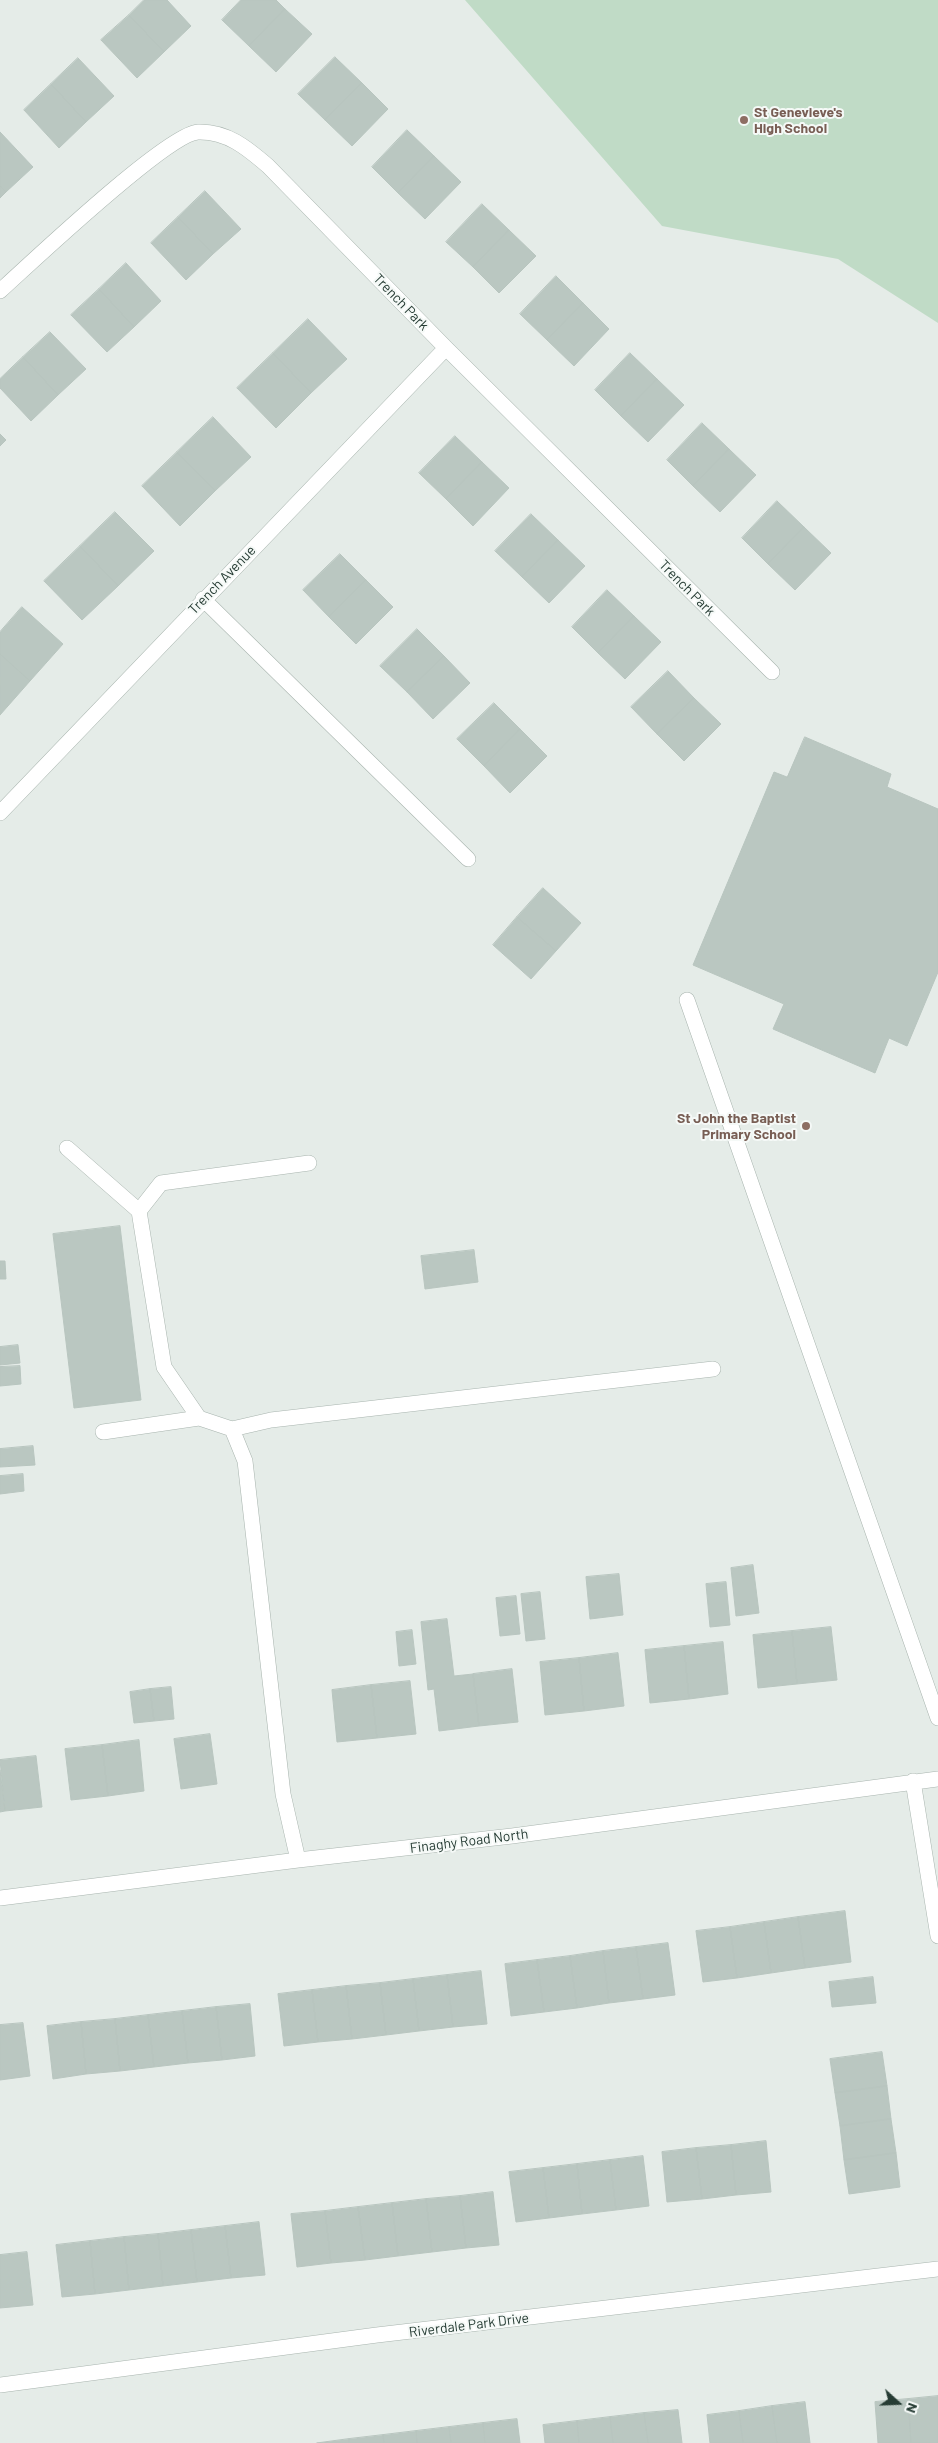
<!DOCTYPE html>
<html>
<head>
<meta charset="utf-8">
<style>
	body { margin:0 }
	#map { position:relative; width:938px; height:2443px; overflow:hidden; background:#e5ece8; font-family:Barlow,sans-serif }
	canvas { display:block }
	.north { position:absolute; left:873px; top:2378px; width:50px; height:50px; -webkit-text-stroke:4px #f5f9f7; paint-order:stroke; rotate:110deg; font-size:14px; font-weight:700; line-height:20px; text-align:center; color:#263c34 }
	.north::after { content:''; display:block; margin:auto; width:18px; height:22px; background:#263c34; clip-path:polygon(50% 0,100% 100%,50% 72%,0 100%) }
</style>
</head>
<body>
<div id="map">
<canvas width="938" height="2443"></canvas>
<div class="north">N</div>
</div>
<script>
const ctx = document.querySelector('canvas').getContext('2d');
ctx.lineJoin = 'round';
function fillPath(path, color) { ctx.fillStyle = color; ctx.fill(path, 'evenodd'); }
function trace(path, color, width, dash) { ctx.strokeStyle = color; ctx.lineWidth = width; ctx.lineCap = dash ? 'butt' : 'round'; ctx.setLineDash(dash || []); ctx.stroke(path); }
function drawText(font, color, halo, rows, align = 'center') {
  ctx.font = font + ' Barlow,sans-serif'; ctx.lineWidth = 4; ctx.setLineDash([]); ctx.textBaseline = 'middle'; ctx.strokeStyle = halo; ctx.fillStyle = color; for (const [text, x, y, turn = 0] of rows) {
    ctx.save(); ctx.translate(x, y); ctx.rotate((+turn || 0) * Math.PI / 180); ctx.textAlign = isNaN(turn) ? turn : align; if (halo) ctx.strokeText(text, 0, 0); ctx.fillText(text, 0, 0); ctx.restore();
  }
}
const green = new Path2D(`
	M 465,0 L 938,0 L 938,323 L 838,259 L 662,226 Z`);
const building = new Path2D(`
	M 144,0 L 167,0 L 191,26 L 164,52 L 129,15 Z
	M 241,0 L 276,0 L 285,9 L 249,46 L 222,20 Z
	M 285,9 L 312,34 L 276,72 L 249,46 Z
	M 129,15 L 164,52 L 137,78 L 101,40 Z
	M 335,57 L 362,83 L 325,120 L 298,94 Z
	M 78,58 L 114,96 L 86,122 L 51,84 Z
	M 362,83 L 388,109 L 352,146 L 325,120 Z
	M 51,84 L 86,122 L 59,148 L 24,110 Z
	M 407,130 L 434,156 L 398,193 L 372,167 Z
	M 0,132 L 33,167 L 6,192 L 0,186 Z
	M 434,156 L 461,182 L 425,219 L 398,193 Z
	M 0,186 L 6,192 L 0,198 Z
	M 205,191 L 241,229 L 213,254 L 178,217 Z
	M 482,204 L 509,230 L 473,267 L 446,242 Z
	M 178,217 L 213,254 L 186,280 L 151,243 Z
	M 509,230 L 536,256 L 499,293 L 473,267 Z
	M 126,263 L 161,301 L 134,327 L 99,289 Z
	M 556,276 L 583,303 L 547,340 L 520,314 Z
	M 99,289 L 134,327 L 107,352 L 71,315 Z
	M 583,303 L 609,329 L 574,366 L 547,340 Z
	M 308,319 L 347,359 L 311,393 L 273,353 Z
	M 50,332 L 86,369 L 58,395 L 23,357 Z
	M 273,353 L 311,393 L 276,428 L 237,388 Z
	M 630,353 L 657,379 L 621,416 L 595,390 Z
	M 23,357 L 58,395 L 31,421 L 0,388 L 0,379 Z
	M 657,379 L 684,405 L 648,442 L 621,416 Z
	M 213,417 L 251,457 L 215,491 L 177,452 Z
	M 702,423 L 729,449 L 693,486 L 667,460 Z
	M 0,434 L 6,440 L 0,446 Z
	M 455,436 L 482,462 L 446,499 L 419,473 Z
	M 729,449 L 756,475 L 720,512 L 693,486 Z
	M 177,452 L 215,491 L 180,526 L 142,486 Z
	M 482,462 L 509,488 L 473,526 L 446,499 Z
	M 777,501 L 804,527 L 768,564 L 742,538 Z
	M 115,512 L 154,551 L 118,586 L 80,546 Z
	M 531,514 L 558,540 L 522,577 L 495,551 Z
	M 804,527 L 831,553 L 795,590 L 768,564 Z
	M 558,540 L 585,566 L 549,603 L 522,577 Z
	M 80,546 L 118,586 L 82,620 L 44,581 Z
	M 340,554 L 366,580 L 329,617 L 303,590 Z
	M 366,580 L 393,607 L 356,644 L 329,617 Z
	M 607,590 L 634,616 L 598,653 L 572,627 Z
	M 22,607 L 63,644 L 30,681 L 0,654 L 0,632 Z
	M 634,616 L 661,642 L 625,679 L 598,653 Z
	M 417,629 L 444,656 L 407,692 L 380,666 Z
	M 0,654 L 30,681 L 0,715 Z
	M 444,656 L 470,683 L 433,719 L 407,692 Z
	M 668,671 L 694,698 L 657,734 L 631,707 Z
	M 694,698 L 721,724 L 684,761 L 657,734 Z
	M 494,703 L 520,729 L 484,766 L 457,739 Z
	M 520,729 L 547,756 L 510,793 L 484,766 Z
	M 805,737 L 891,774 L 887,787 L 938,809 L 938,972 L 907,1046 L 889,1038 L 875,1073 L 773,1029 L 784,1004 L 693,965 L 774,772 L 787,777 Z
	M 543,888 L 581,923 L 556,951 L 517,917 Z
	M 517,917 L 556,951 L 531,979 L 493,945 Z
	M 120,1226 L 141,1400 L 74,1408 L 53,1234 Z
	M 474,1250 L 478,1282 L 425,1289 L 421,1256 Z
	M 0,1261 L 5,1261 L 6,1279 L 0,1279 Z
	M 18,1345 L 20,1363 L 0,1365 L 0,1347 Z
	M 20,1366 L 21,1384 L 0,1386 L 0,1367 Z
	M 33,1446 L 35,1465 L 0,1467 L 0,1449 Z
	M 23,1474 L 24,1491 L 0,1494 L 0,1476 Z
	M 753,1565 L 759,1613 L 736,1616 L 731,1568 Z
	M 619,1574 L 623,1615 L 590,1619 L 586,1577 Z
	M 726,1582 L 730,1625 L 710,1627 L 706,1584 Z
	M 540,1592 L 545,1639 L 526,1641 L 521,1594 Z
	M 516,1596 L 520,1634 L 500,1636 L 496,1598 Z
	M 447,1619 L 454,1676 L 473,1674 L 479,1726 L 439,1731 L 434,1689 L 428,1690 L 421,1622 Z
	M 831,1627 L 837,1680 L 797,1684 L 792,1631 Z
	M 412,1630 L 416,1664 L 399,1666 L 396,1632 Z
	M 792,1631 L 797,1684 L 758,1688 L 753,1635 Z
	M 723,1642 L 728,1694 L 689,1699 L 684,1646 Z
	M 684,1646 L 689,1699 L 650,1703 L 645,1650 Z
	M 618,1653 L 624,1706 L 584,1711 L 579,1658 Z
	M 579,1658 L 584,1711 L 545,1715 L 540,1662 Z
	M 512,1669 L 518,1722 L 479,1726 L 473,1674 Z
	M 410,1681 L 416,1734 L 377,1738 L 371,1685 Z
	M 371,1685 L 377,1738 L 337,1742 L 332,1690 Z
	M 171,1687 L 174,1719 L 154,1721 L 150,1689 Z
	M 150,1689 L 154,1721 L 134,1723 L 130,1692 Z
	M 210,1734 L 217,1784 L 181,1789 L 174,1739 Z
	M 139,1740 L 144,1791 L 108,1796 L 102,1745 Z
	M 102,1745 L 108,1796 L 71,1800 L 65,1749 Z
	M 36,1756 L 42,1807 L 5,1811 L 0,1760 Z
	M 0,1770 L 5,1811 L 0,1812 Z
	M 845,1911 L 851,1962 L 805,1968 L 798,1917 Z
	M 798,1917 L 805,1968 L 771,1973 L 764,1922 Z
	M 764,1922 L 771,1973 L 737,1978 L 730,1927 Z
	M 730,1927 L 737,1978 L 703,1982 L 696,1931 Z
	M 668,1943 L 675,1995 L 643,1999 L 636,1947 Z
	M 636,1947 L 643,1999 L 609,2003 L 603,1951 Z
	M 603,1951 L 609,2003 L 577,2008 L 570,1956 Z
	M 570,1956 L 577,2008 L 544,2012 L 537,1960 Z
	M 537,1960 L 544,2012 L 511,2016 L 505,1964 Z
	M 481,1971 L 487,2024 L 453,2027 L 447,1975 Z
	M 447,1975 L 453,2027 L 419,2031 L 413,1979 Z
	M 873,1977 L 876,2003 L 832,2007 L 829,1982 Z
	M 413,1979 L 419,2031 L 386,2035 L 380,1983 Z
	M 380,1983 L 386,2035 L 352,2039 L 346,1986 Z
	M 346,1986 L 352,2039 L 318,2042 L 312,1990 Z
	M 312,1990 L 318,2042 L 284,2046 L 278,1994 Z
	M 250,2004 L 255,2056 L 222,2060 L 216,2007 Z
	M 216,2007 L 222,2060 L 188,2063 L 182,2011 Z
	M 182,2011 L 188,2063 L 154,2067 L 148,2015 Z
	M 148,2015 L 154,2067 L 120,2071 L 115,2019 Z
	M 115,2019 L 120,2071 L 86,2074 L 81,2022 Z
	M 81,2022 L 86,2074 L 53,2079 L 47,2026 Z
	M 23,2023 L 30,2076 L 0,2080 L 0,2025 Z
	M 882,2052 L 887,2086 L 835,2093 L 830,2059 Z
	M 887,2086 L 891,2119 L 840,2126 L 835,2093 Z
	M 891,2119 L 896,2153 L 844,2160 L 840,2126 Z
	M 766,2141 L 771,2192 L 736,2195 L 731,2145 Z
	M 731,2145 L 736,2195 L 702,2199 L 696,2148 Z
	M 696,2148 L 702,2199 L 667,2202 L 662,2152 Z
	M 896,2153 L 900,2187 L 849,2194 L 844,2160 Z
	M 643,2156 L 649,2206 L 616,2210 L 610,2160 Z
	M 610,2160 L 616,2210 L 582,2214 L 577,2164 Z
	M 577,2164 L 582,2214 L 549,2218 L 543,2168 Z
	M 543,2168 L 549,2218 L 516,2222 L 509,2172 Z
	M 493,2192 L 499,2245 L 466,2248 L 460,2196 Z
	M 460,2196 L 466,2248 L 432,2252 L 426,2199 Z
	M 426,2199 L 432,2252 L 398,2256 L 392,2203 Z
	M 392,2203 L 398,2256 L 365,2260 L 358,2207 Z
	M 358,2207 L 365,2260 L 331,2263 L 325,2211 Z
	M 325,2211 L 331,2263 L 297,2267 L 291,2214 Z
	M 259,2222 L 265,2275 L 231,2278 L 225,2226 Z
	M 225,2226 L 231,2278 L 197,2282 L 191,2230 Z
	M 191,2230 L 197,2282 L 163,2286 L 158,2234 Z
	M 158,2234 L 163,2286 L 129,2290 L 124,2237 Z
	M 124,2237 L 129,2290 L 95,2294 L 90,2241 Z
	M 90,2241 L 95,2294 L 62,2297 L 56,2245 Z
	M 27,2252 L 33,2305 L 0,2308 L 0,2255 Z
	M 938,2396 L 938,2443 L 911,2443 L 908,2399 Z
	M 908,2399 L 911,2443 L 878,2443 L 875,2402 Z
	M 805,2402 L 810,2443 L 777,2443 L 772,2406 Z
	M 772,2406 L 777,2443 L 743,2443 L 739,2411 Z
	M 678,2410 L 682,2443 L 648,2443 L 644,2413 Z
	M 739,2411 L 743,2443 L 710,2443 L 707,2415 Z
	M 644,2413 L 648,2443 L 613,2443 L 610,2417 Z
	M 610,2417 L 613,2443 L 579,2443 L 577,2421 Z
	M 517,2419 L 520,2443 L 485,2443 L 483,2423 Z
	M 577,2421 L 579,2443 L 545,2443 L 543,2425 Z
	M 483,2423 L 485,2443 L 451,2443 L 449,2427 Z
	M 449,2427 L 451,2443 L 417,2443 L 416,2431 Z
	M 416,2431 L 417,2443 L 384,2443 L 383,2435 Z
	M 383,2435 L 384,2443 L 349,2443 L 349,2439 Z
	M 349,2439 L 349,2443 L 317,2443 Z`);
const minor = new Path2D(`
	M 0,291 C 31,263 167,134 198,132 C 227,131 247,148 268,166 L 446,348 L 772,672
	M 203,599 L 468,859
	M 0,813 L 446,348
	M 687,1000 L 938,1718
	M 67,1148 L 139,1211
	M 232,1429 L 271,1420 L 713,1369
	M 103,1432 L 199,1418
	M 913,1781 L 938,1936
	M 298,1860 L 283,1794 L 245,1461 L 232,1429 L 199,1418 L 164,1367 L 139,1211 L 161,1183 L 309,1163
	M 0,1898 L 298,1860 L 512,1836 L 938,1779
	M 0,2385 L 377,2335 L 938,2269`);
const markers = [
	[744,120,5,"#8d6e63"],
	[806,1126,5,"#8d6e63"]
];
const educationNames = [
	["St Genevieve's",754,112],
	["High School",754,128],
	["St John the Baptist",796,1118,"right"],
	["Primary School",796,1134,"right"]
];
const streetNames = [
	["Trench Park",401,302,46],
	["Trench Avenue",222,580,-46],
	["Trench Park",687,588,45],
	["Finaghy Road North",469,1841,-7],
	["Riverdale Park Drive",469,2325,-7]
];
fillPath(green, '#c0dbc6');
fillPath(building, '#bac7c1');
trace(building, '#b8c5bf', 1);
trace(minor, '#a8b4ae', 16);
trace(minor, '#fff', 15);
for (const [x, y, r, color] of markers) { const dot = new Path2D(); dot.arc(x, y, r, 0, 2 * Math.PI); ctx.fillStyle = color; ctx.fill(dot); trace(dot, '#f5f9f7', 2); }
drawText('bold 14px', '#785e54', '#f5f9f7', educationNames, 'left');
drawText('14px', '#263c34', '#f5f9f7', streetNames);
</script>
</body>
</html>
